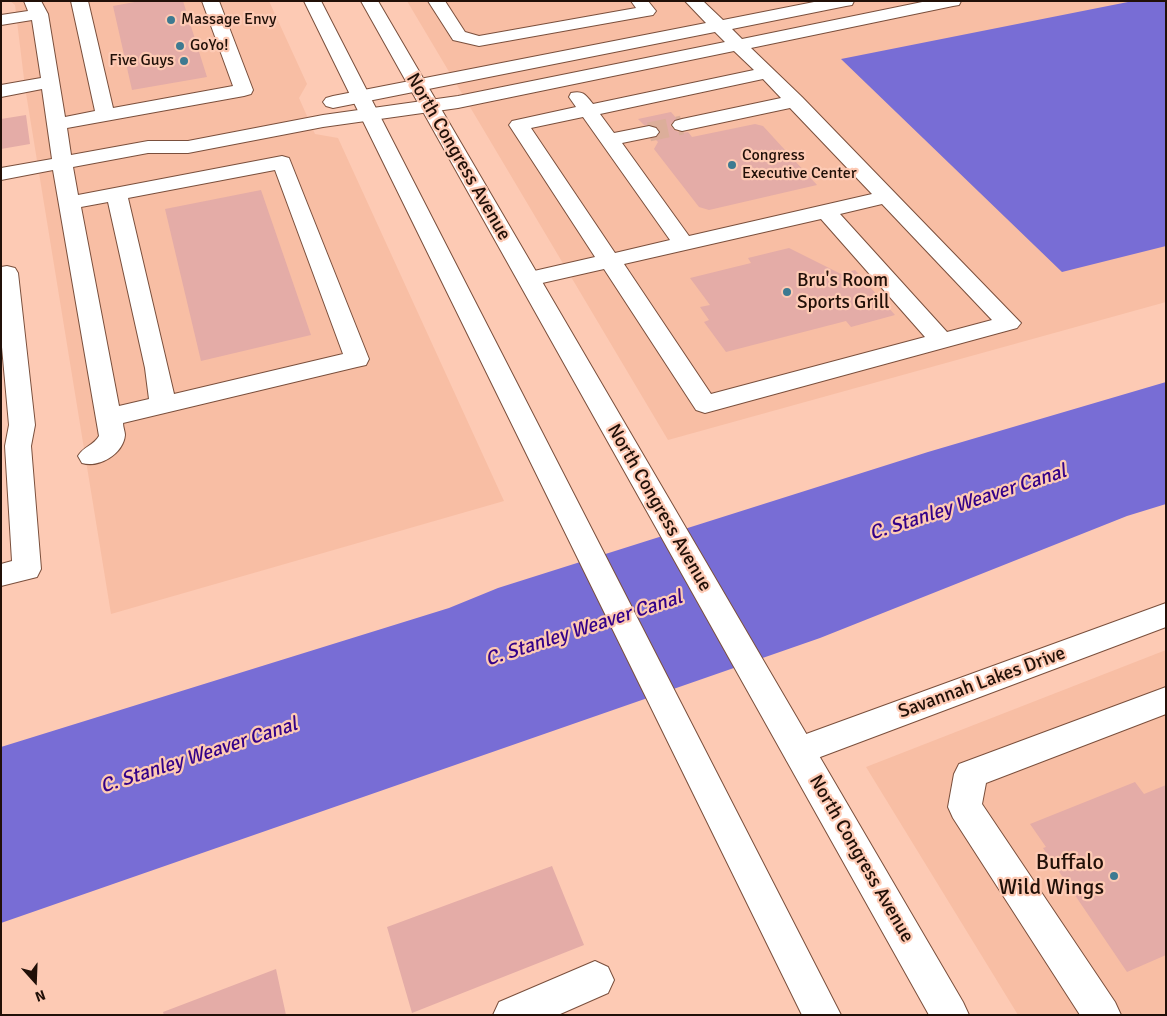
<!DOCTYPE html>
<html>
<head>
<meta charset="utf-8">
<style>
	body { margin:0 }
	#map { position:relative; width:1167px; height:1016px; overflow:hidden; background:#fdcab4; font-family:Signika,sans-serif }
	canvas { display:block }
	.frame { position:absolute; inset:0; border:2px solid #211008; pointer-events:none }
	.north { position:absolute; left:10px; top:956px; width:50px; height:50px; -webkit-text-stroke:4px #fdcab4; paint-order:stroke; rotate:160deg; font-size:14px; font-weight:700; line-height:20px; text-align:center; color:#211008 }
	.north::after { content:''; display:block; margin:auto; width:18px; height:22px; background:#211008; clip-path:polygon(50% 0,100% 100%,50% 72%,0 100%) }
</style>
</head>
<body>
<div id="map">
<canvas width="1167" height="1016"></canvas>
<div class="frame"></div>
<div class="north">N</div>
</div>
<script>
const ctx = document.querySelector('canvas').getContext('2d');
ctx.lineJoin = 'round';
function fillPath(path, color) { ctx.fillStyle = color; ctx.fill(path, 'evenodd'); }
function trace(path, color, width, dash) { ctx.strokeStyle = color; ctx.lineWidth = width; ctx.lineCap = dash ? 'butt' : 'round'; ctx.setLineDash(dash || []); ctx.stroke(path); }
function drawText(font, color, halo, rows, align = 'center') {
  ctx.font = font + ' Signika,sans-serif'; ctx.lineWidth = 4.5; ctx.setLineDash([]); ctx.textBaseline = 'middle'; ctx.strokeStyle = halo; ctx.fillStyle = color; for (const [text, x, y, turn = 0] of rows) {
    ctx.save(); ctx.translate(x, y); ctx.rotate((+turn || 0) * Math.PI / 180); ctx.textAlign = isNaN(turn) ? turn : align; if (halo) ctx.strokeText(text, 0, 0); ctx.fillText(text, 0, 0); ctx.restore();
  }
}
const built = new Path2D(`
	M 10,1 L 269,1 L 307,84 L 299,98 L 315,134 L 338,138 L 504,501 L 111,614 L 25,87 L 15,5 Z
	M 407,1 L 1166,1 L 1166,302 L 668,440 Z
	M 1166,650 L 1166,1015 L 1018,1015 L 866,767 Z`);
const water = new Path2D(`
	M 1133,1 L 1166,1 L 1166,246 L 1062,272 L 841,59 Z
	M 1166,382 L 1166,504 L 1127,516 L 820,638 L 1,923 L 1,747 L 449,608 L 498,588 L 928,452 Z`);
const building = new Path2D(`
	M 140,1 L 183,1 L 207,77 L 132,90 L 113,6 Z
	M 671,112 L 677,119 L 670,125 L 674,130 L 681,133 L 688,132 L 692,137 L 755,124 L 763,126 L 817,185 L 709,210 L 699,207 L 654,149 L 658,142 L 654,138 L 658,137 L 660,131 L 657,126 L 644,125 L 638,119 Z
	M 26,115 L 30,144 L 1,149 L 1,119 Z
	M 261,190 L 311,335 L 201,361 L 165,209 Z
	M 789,248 L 841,274 L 855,270 L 895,315 L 851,327 L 846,321 L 726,352 L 704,322 L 709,320 L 700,307 L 710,305 L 690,278 L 751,263 L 748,258 Z
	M 1135,782 L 1144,794 L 1166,785 L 1166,955 L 1127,972 L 1043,848 L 1046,847 L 1030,824 Z
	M 552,866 L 584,945 L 412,1013 L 387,927 Z
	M 276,969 L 286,1015 L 164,1015 L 163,1012 Z`);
const minorTunnel = new Path2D(`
	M 649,132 L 682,125`);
const minor = new Path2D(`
	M 24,1 L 41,1 L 48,14 L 65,117 L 95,111 L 71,1 L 88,1 L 113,108 L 233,86 L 202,1 L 219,1 L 253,90 L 251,94 L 244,96 L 67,128 L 71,155 L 148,141 L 188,141 L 323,115 L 458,96 L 725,42 L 715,32 L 333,108 L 326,106 L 323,102 L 326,98 L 333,96 L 706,23 L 685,1 L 703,1 L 723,20 L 819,1 L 854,1 L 852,5 L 846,6 L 732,29 L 742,39 L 927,1 L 961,1 L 959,5 L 953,6 L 751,48 L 802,97 L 1021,323 L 1017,328 L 705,413 L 696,410 L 604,269 L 529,286 L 521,284 L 518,279 L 521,274 L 595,257 L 509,125 L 512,121 L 576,107 L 569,97 L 571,93 C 583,90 586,95 593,104 L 754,70 L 734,51 L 458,108 L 323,127 L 188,153 L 148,153 L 73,167 L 78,195 L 282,156 L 289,158 L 369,359 L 366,365 L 357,367 L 123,423 C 123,427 125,432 125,435 C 123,455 98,468 82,463 L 78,456 C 83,447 94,445 99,436 L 53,170 L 1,180 L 1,168 L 52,159 L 42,89 L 1,97 L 1,85 L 41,78 L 32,20 L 1,25 L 1,15 L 28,11 ZM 763,79 L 781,98 L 682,119 L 675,121 L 672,125 L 675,129 L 682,131 L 790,108 L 872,194 L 689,236 L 622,143 L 656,136 L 659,132 L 656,128 L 649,126 L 614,133 L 600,114 ZM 583,117 L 670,240 L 615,253 L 531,128 ZM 275,170 L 343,354 L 174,394 L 128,198 ZM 108,202 L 145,368 L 149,399 L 119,406 L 81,207 ZM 882,204 L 992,320 L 947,332 L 840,214 ZM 821,219 L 925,337 L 711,394 L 624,264 Z
	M 428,1 L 445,1 L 465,32 L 479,36 L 636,8 L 631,1 L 648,1 L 656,11 L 653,15 L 647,16 L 479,46 L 453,40 Z
	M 7,266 L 15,268 L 18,273 L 35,425 L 31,446 L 41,569 L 37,577 L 1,586 L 1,564 L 12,561 L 5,446 L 9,425 L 1,336 L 1,267 Z
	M 1166,603 L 1166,627 L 799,765 L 787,761 L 783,751 L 787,741 Z
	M 1166,687 L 1166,714 L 986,783 L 982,804 L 1115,1002 L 1121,1015 L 1080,1015 L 953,818 L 948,807 L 954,774 L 959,764 Z
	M 595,961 L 608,967 L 614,980 L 608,993 L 558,1015 L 493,1015 L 499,1002 Z`);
const major = new Path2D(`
	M 304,1 L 321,1 L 841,1015 L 802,1015 Z
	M 361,1 L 378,1 L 963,1002 L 969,1015 L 929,1015 Z`);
const markers = [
	[171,20,5,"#3d7a91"],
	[180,46,5,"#3d7a91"],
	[184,61,5,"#3d7a91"],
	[732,165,5,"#3d7a91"],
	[787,292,5,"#3d7a91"],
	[1114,876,5,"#3d7a91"]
];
const farPoinames = [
	["Massage Envy",181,20],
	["GoYo!",190,46],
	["Five Guys",174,61,"right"],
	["Congress",742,156],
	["Executive Center",742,174]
];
const streetNames = [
	["North Congress Avenue",458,157,60],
	["North Congress Avenue",659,508,60],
	["Savannah Lakes Drive",982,683,-20],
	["North Congress Avenue",861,859,60]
];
const poiNames = [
	["Bru's Room",797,281],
	["Sports Grill",797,303]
];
const waterNames = [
	["C. Stanley Weaver Canal",968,503,-18],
	["C. Stanley Weaver Canal",584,629,-18],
	["C. Stanley Weaver Canal",199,756,-18]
];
const nearPoinames = [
	["Buffalo",1104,863],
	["Wild Wings",1104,888]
];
fillPath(built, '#f8bea4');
fillPath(water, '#786dd5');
fillPath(building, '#e4aca7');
trace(minorTunnel, '#dcae9a', 19, [19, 10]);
trace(minor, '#7a4f3c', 2);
trace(major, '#7a4f3c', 2);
fillPath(minor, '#fff');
fillPath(major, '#fff');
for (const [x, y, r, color] of markers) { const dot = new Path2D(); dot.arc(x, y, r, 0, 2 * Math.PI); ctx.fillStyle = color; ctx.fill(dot); trace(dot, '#fdcab4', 2); }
drawText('16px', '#211008', '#fdcab4', farPoinames, 'left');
drawText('19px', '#211008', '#fdcab4', streetNames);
drawText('19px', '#211008', '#fdcab4', poiNames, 'left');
drawText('italic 20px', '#330188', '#fdcab4', waterNames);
drawText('22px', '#211008', '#fdcab4', nearPoinames, 'right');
</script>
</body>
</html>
